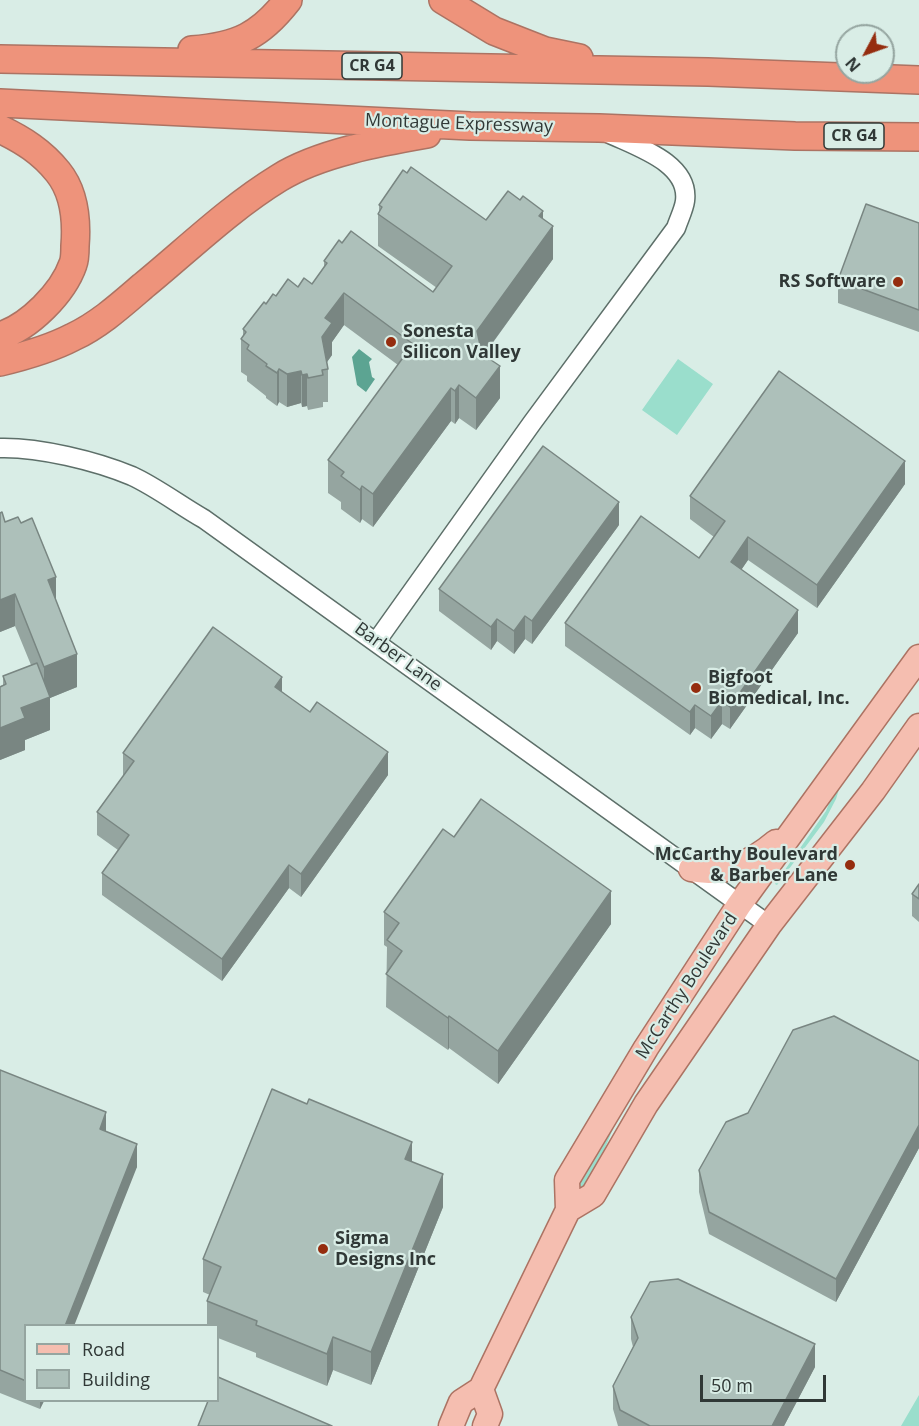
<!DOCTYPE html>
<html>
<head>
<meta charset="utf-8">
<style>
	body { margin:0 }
	#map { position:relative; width:919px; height:1426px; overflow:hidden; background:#d9ede6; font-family:"Open Sans",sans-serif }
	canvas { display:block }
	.legend { position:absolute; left:24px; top:1324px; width:195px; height:78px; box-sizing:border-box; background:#d9ede6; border:2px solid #95a5a0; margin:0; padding:8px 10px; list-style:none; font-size:18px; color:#303836 }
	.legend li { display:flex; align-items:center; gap:12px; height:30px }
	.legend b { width:30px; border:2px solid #95a5a0 }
	.north { position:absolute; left:835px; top:24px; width:60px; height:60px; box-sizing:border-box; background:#d9ede6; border:2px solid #95a5a0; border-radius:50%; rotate:229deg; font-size:16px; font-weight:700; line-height:24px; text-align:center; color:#303836 }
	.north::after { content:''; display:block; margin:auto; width:21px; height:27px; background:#952d0f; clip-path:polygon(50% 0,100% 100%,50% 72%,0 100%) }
	.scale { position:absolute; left:700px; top:1375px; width:126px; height:27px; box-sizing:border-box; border:3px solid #303836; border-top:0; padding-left:8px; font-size:18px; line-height:21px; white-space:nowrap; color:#303836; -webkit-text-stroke:4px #d9ede6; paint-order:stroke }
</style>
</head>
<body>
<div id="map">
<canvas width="919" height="1426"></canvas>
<ul class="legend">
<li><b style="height:8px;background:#f5beb0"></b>Road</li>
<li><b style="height:16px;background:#adc0ba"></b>Building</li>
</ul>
<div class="north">N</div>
<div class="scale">50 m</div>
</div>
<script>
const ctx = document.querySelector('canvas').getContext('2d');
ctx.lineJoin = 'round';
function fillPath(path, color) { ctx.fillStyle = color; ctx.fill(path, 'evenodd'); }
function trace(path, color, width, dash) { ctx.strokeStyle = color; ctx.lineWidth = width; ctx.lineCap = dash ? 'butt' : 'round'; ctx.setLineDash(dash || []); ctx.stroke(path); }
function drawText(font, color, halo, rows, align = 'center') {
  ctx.font = font + ' "Open Sans",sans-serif'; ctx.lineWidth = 4.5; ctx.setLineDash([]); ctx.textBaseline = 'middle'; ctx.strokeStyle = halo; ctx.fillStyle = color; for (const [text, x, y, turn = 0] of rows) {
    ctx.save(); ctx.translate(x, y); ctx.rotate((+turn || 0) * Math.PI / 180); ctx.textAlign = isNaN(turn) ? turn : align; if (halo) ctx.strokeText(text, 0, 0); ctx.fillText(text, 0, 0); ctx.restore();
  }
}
const green = new Path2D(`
	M 678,359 L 713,384 L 677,435 L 642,410 Z
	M 837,783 L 840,786 L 836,799 L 824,822 L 777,885 L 775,884 L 826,811 Z
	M 624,1102 L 601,1158 L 581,1191 L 572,1184 Z
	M 919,1395 L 919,1426 L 901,1426 Z`);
const water = new Path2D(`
	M 359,349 L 372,359 L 369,362 L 372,377 L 375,379 L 366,392 L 357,385 L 352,357 Z`);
const minor = new Path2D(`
	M 0,448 C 39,447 96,461 132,476 C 156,487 181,506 204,519 L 769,925
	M 376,642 L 532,423 L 676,228 C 679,219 684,209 685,201 C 690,162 634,146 606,132`);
const major = new Path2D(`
	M 691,869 C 724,876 751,863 776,842
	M 568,1210 L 593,1195 L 646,1104 L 769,925 L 873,791 L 919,726
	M 481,1389 L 490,1414 L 485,1426
	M 451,1426 L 461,1402 L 481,1389 L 568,1210 L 567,1180 L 646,1048 L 739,905 L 919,657`);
const highway = new Path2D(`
	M 443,0 L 494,31 L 545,51 L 579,58
	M 192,50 C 238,46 260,36 288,0
	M 0,59 L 708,72 L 919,80
	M 0,103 L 470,126 L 599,128 L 795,136 L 919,137
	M 0,129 C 23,140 42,152 58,172 C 75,193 77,221 75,246 C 75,252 75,259 73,264 C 63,293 29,327 0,336
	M 0,362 C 25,356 50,349 73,337 C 99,325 122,304 143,286 C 187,250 230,208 279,178 C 319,153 381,142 427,134`);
const wall = new Path2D(`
	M 379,205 L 486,220 L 543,219 L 553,259 L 484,355 L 500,398 L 476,430 L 459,418 L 455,424 L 451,421 L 373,527 L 362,519 L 360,523 L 341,509 L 341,502 L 328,493 L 328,460 L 398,365 L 344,325 L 332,342 L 332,355 L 327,362 L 328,369 L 328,402 L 323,402 L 323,407 L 308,410 L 307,406 L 302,407 L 301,403 L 287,407 L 279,402 L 277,406 L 266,398 L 266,396 L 247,381 L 247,376 L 241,372 L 241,339 L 243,336 L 243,329 L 266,304 L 276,296 L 298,287 L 312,284 L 324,268 L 324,261 L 342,243 L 433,292 L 437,288 L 378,246 L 378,214 L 379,212 Z
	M 919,223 L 919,332 L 838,303 L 838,280 Z
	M 905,484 L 817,608 L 748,560 L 741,570 L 798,633 L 730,729 L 722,724 L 711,739 L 695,728 L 690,735 L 565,646 L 565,623 L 699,558 L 714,537 L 690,519 L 690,496 Z
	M 0,513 L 56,601 L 77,687 L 50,698 L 50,730 L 25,740 L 25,750 L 0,760 L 0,686 L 3,685 L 3,676 L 31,665 L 15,626 L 0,632 Z
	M 619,525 L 532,644 L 525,639 L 514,654 L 497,641 L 491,650 L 439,611 L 439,589 Z
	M 282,692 L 388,775 L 301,897 L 289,888 L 222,981 L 102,895 L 102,873 L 118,850 L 97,835 L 97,812 L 123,776 L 123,753 Z
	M 454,837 L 611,924 L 498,1084 L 449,1048 L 448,1050 L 386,1007 L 387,947 L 384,945 L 384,912 Z
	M 919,884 L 919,922 L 912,916 L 912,894 Z
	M 919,1061 L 919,1148 L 836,1302 L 709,1234 L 699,1192 L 699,1170 Z
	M 0,1070 L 106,1131 L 137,1167 L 26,1326 L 26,1401 L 44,1401 L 40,1409 L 0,1393 Z
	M 412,1162 L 443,1207 L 371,1385 L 333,1370 L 327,1386 L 256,1357 L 256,1353 L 218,1338 L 218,1326 L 207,1326 L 207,1301 L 210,1295 L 203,1292 L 203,1259 Z
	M 631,1317 L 815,1367 L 784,1426 L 618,1426 L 613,1409 L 613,1386 L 633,1347 L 631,1339 Z`);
const shadedWall = new Path2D(`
	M 543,211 L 543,240 L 553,226 L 553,259 L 477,364 L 477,331 L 539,216 Z
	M 344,293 L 344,325 L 332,342 L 332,355 L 322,369 L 322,337 L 325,318 Z
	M 500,366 L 500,398 L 476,430 L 476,398 Z
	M 279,369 L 279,402 L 277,406 L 277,373 Z
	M 301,371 L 301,403 L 287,407 L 287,374 Z
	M 307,374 L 307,406 L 302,407 L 302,375 Z
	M 459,385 L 459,418 L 455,424 L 455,391 Z
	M 451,388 L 451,421 L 373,527 L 373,494 Z
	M 905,461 L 905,484 L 817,608 L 817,585 Z
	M 362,486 L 362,519 L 360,523 L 360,490 Z
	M 619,502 L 619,525 L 532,644 L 532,621 Z
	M 748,537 L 748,560 L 731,585 L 731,562 Z
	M 56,577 L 56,610 L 48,580 Z
	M 15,594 L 15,626 L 0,632 L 0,600 Z
	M 798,610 L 798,633 L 730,729 L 730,707 Z
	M 525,616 L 525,639 L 514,654 L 514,631 Z
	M 497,619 L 497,641 L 491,650 L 491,627 Z
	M 77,654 L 77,687 L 50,698 L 50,730 L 25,740 L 25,750 L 0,760 L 0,728 L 21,708 L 44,699 L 44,667 Z
	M 282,677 L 282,700 L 275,687 Z
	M 722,701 L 722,724 L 711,739 L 711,716 Z
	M 695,705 L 695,728 L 690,735 L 690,712 Z
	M 388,752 L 388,775 L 301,897 L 301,874 Z
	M 289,865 L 289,888 L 222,981 L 222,959 Z
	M 611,891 L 611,924 L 498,1084 L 498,1051 Z
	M 449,1016 L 449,1048 L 448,1050 L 448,1018 Z
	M 106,1112 L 106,1135 L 100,1129 Z
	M 919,1125 L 919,1148 L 836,1302 L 836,1279 Z
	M 412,1142 L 412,1174 L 405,1159 Z
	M 137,1144 L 137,1167 L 74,1326 L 65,1326 Z
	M 443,1174 L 443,1207 L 371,1385 L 371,1352 Z
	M 333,1337 L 333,1370 L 327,1386 L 327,1354 Z
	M 815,1344 L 815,1367 L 784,1426 L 772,1426 Z
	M 40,1401 L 44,1401 L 40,1409 Z`);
const building = new Path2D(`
	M 411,167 L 486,220 L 508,191 L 520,200 L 523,196 L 543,211 L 539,216 L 553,226 L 477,331 L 482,354 L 500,366 L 476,398 L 459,385 L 455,391 L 451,388 L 373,494 L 362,486 L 360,490 L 341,476 L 344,472 L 328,460 L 413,344 L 344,293 L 325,318 L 332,323 L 322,337 L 328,369 L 322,370 L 323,375 L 308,378 L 307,374 L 302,375 L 301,371 L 287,374 L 279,369 L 277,373 L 266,366 L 267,364 L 247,349 L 249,345 L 241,339 L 246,332 L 243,329 L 264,302 L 266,304 L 273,294 L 276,296 L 288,279 L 298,287 L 304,278 L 312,284 L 327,263 L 324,261 L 339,240 L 342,243 L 351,231 L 433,292 L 452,266 L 378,214 L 382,207 L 379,205 L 403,170 L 407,173 Z
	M 866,204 L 919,223 L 919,310 L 838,280 Z
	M 779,371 L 905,461 L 817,585 L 748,537 L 731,562 L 798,610 L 730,707 L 722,701 L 711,716 L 695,705 L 690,712 L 565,623 L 641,516 L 699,558 L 725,521 L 690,496 Z
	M 543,446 L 619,502 L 532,621 L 525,616 L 514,631 L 497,619 L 491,627 L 439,589 Z
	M 2,512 L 5,522 L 18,517 L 21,523 L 32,518 L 56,577 L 48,580 L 77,654 L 44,667 L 15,594 L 0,600 L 0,513 Z
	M 213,627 L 282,677 L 275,687 L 310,712 L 317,702 L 388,752 L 301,874 L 289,865 L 222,959 L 102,873 L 129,835 L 97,812 L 134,761 L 123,753 Z
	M 37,663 L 50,697 L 21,708 L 25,718 L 0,728 L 0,687 L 6,684 L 3,676 Z
	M 481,799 L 611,891 L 498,1051 L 449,1016 L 448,1018 L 386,974 L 402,951 L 387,940 L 399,923 L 384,912 L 443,829 L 454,837 Z
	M 919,884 L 919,899 L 912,894 Z
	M 834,1016 L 919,1061 L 919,1125 L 836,1279 L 709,1212 L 699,1170 L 726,1122 L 748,1113 L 793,1030 Z
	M 0,1070 L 106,1112 L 100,1129 L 137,1144 L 65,1326 L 26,1326 L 26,1381 L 0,1370 Z
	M 272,1089 L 307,1104 L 309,1099 L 412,1142 L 405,1159 L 443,1174 L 371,1352 L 333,1337 L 327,1354 L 256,1325 L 257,1321 L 207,1301 L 221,1267 L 203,1259 Z
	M 678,1279 L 815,1344 L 772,1426 L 650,1426 L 620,1410 L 613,1386 L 638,1338 L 631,1317 L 650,1282 Z
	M 218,1377 L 332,1426 L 198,1426 L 208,1401 L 218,1401 Z`);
const markers = [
	[898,282,6,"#952d0f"],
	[391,342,6,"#952d0f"],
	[696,688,6,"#952d0f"],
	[850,865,6,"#952d0f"],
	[323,1249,6,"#952d0f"]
];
const shields = [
	[372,66,60],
	[854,136,60]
];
const shieldNames = [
	["CR G4",372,66],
	["CR G4",854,136]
];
const streetNames = [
	["Montague Expressway",459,124,2],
	["Barber Lane",398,657,36],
	["McCarthy Boulevard",687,986,-57]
];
const poiNames = [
	["RS Software",886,282,"right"],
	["Sonesta",403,332],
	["Silicon Valley",403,353],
	["Bigfoot",708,678],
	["Biomedical, Inc.",708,699],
	["McCarthy Boulevard",838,855,"right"],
	["& Barber Lane",838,876,"right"],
	["Sigma",335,1239],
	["Designs Inc",335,1260]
];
fillPath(green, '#9adecc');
fillPath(water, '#5ca492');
trace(minor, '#5d6f69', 21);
trace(major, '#ac7363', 27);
trace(highway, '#ac7363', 30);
trace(minor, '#fff', 18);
trace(major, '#f5beb0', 24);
trace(highway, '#ee937b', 27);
fillPath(wall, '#95a5a0');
fillPath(shadedWall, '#798682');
fillPath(building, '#adc0ba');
trace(building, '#798682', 1.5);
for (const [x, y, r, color] of markers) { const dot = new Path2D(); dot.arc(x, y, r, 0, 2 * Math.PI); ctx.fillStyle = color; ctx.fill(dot); trace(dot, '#d9ede6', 2); }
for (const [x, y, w] of shields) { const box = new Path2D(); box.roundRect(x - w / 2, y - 13, w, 26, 4.5); ctx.fillStyle = '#d9ede6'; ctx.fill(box); trace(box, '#303836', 1.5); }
drawText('bold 16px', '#303836', null, shieldNames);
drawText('18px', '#303836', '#d9ede6', streetNames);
drawText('bold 18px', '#303836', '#d9ede6', poiNames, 'left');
</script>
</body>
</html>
